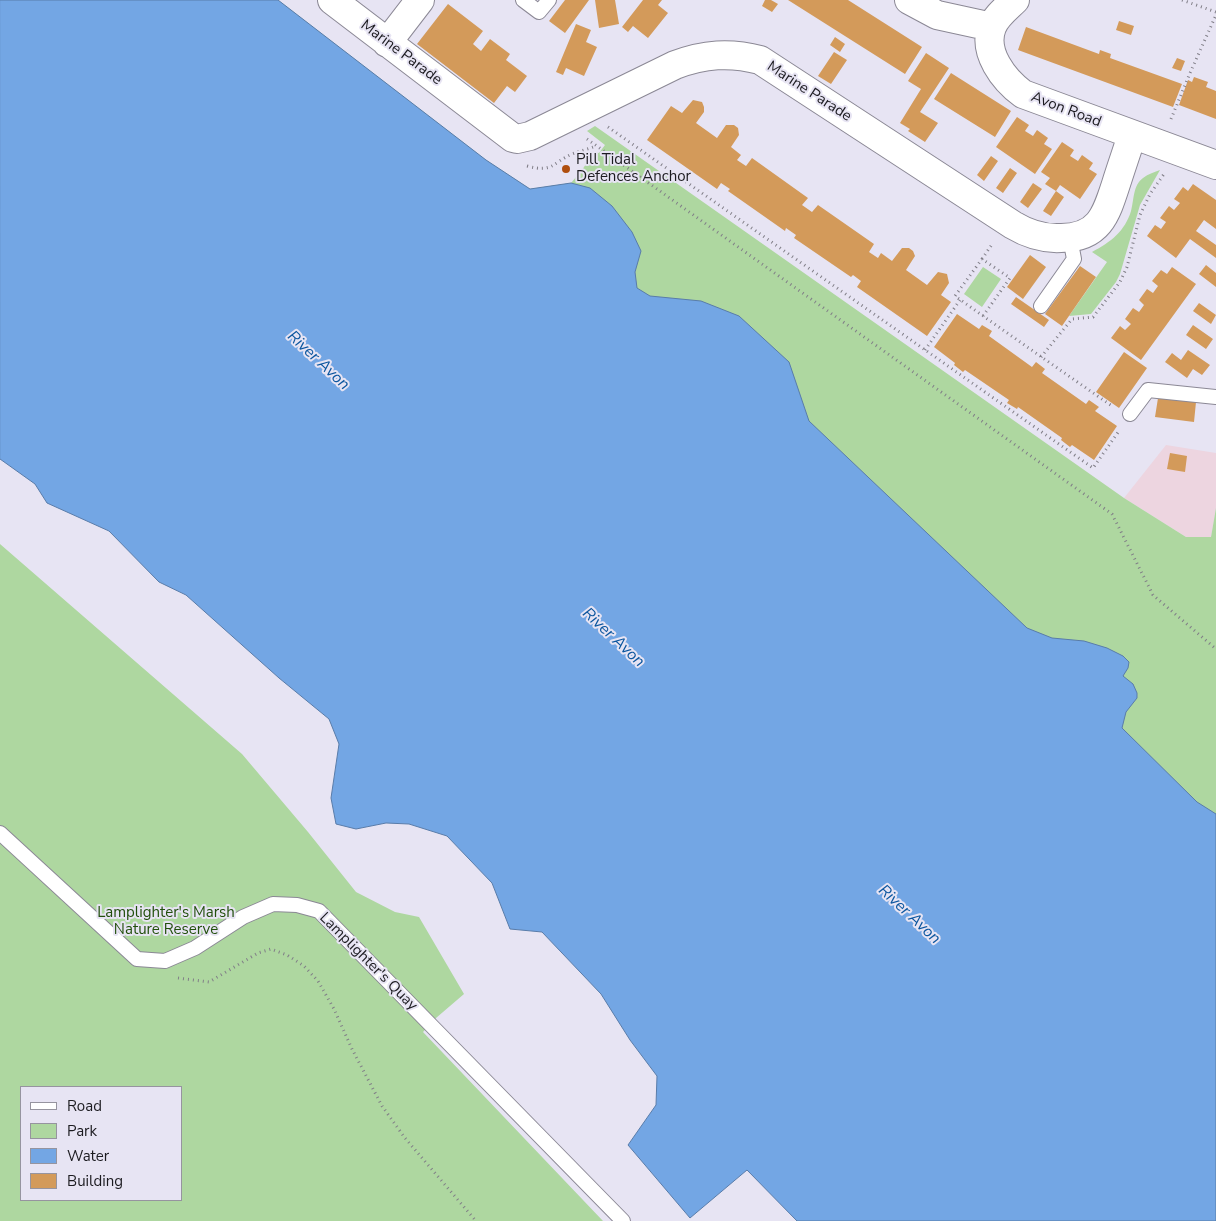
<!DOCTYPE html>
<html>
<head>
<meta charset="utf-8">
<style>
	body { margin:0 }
	#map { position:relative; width:1216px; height:1221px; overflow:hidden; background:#e7e4f3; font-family:"Nunito Sans",sans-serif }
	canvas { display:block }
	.legend { position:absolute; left:20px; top:1086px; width:162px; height:115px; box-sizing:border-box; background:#e7e4f3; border:1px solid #96949f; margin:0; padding:6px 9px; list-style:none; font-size:15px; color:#1c1b20 }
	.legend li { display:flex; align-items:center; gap:10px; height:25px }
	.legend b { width:25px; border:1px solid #96949f }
</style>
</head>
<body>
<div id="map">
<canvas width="1216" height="1221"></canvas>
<ul class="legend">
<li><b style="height:6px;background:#fff"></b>Road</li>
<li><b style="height:14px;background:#aed7a0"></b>Park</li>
<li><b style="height:14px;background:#73a6e4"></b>Water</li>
<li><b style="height:14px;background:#d39a5a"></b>Building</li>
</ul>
</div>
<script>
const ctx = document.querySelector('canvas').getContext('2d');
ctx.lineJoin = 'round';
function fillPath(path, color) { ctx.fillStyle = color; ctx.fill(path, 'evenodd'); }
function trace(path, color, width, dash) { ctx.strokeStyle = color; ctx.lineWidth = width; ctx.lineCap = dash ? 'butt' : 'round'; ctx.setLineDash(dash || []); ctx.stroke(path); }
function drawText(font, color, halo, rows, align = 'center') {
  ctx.font = font + ' "Nunito Sans",sans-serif'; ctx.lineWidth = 4; ctx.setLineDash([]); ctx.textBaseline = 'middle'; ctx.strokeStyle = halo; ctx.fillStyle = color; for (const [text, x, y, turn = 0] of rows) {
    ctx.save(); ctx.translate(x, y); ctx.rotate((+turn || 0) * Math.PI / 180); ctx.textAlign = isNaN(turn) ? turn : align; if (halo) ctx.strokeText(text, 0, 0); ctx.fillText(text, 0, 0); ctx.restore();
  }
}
const industrial = new Path2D(`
	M 1166,445 L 1216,453 L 1216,508 L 1211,537 L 1186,537 L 1124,498 Z`);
const green = new Path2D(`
	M 278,0 L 486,160 L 530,189 L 571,183 L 582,170 L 594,152 L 599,153 L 605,145 L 587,131 L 595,126 L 1124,498 L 1186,537 L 1211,537 L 1216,508 L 1216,1052 Z
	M 1160,170 L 1140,205 L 1120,274 L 1116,282 L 1091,314 L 1069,316 L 1107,262 L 1092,252 C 1111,242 1125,231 1131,211 C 1134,200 1133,185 1143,178 C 1148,174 1155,172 1160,170 Z
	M 983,267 L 1001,279 L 982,307 L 964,294 Z
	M 0,544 L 242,754 L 308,832 L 356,892 L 395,912 L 419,917 L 464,994 L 436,1018 L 423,1032 L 603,1221 L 0,1221 ZM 21,1087 L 181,1087 L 181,1200 L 21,1200 Z`);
const water = new Path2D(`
	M 0,0 L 278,0 L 486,160 L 530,189 L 571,183 L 590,188 L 612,206 L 632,232 L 641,251 L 635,272 L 637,288 L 650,296 L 701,301 L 739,316 L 789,362 L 809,421 L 1027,628 L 1052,638 L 1084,641 L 1107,648 L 1123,656 L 1129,662 L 1128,668 L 1123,676 L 1133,684 L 1137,693 L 1137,698 L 1126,712 L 1122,728 L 1197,802 L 1216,814 L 1216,1221 L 797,1221 L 747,1170 L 690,1218 L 628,1145 L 656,1105 L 657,1076 L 630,1040 L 601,994 L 542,932 L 510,929 L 492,883 L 447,836 L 409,824 L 386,823 L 356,829 L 336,824 L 331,798 L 339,744 L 329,719 L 279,678 L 186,595 L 159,582 L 109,531 L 47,503 L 35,484 L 0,459 Z`);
const building = new Path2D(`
	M 565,0 L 589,0 L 565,33 L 549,21 Z
	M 595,0 L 615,0 L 619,24 L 599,28 Z
	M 643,0 L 662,0 L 658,5 L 668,13 L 648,38 L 633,26 L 628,32 L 622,27 Z
	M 765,0 L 771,0 L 778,4 L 772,12 L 762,6 Z
	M 788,0 L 848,0 L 922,47 L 905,74 Z
	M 448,4 L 483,31 L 473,44 L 481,51 L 490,39 L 510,54 L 506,60 L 527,76 L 515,92 L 507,86 L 494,103 L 417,44 Z
	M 1119,21 L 1134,26 L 1131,35 L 1116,30 Z
	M 576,24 L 591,30 L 586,42 L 597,47 L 584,76 L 566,68 L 563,75 L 556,72 Z
	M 1026,27 L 1099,54 L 1100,50 L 1111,54 L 1110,58 L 1182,84 L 1173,107 L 1018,50 Z
	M 835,37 L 845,44 L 840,52 L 830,45 Z
	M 834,52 L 847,60 L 831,84 L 818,76 Z
	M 926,53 L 949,68 L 920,112 L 938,123 L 925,142 L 908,131 L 910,129 L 900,123 L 921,89 L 908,81 Z
	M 1177,58 L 1185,61 L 1181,71 L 1172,68 Z
	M 951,73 L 1011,111 L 995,137 L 934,99 Z
	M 1194,77 L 1208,82 L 1206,87 L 1216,91 L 1216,119 L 1179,105 L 1188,80 L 1192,82 Z
	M 693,100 L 702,102 L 704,107 L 704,112 L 696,123 L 717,138 L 726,125 L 734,125 L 738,128 L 739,135 L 731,147 L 741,155 L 737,160 L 746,166 L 752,158 L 808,198 L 802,205 L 812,212 L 818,205 L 874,244 L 869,252 L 878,258 L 881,253 L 892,261 L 902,248 L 909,248 L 913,251 L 915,256 L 906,270 L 927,285 L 938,272 L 947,274 L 949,283 L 941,295 L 951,302 L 927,336 L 857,287 L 861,281 L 853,275 L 851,277 L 794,238 L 796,235 L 786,228 L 785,231 L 728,191 L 730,189 L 721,183 L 717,189 L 647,140 L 671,106 L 682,113 Z
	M 1017,117 L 1029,125 L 1025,131 L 1033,136 L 1037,130 L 1048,138 L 1044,144 L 1052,149 L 1035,174 L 996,147 Z
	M 1062,142 L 1074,150 L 1070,156 L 1078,161 L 1082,155 L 1093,163 L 1089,169 L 1097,174 L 1080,199 L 1060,185 L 1056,191 L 1064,197 L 1051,216 L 1043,211 L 1056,191 L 1045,184 L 1050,178 L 1041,172 Z
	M 991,156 L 998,161 L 984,181 L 977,175 Z
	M 1010,168 L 1017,173 L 1003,193 L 996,188 Z
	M 1033,183 L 1042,189 L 1028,208 L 1020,202 Z
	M 1193,184 L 1216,200 L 1216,229 L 1204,220 L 1196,231 L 1216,245 L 1216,258 L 1190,239 L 1176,258 L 1147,236 L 1155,225 L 1161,229 L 1166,222 L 1160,218 L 1169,206 L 1174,210 L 1180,203 L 1174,199 L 1183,187 L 1188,191 Z
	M 1030,255 L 1046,267 L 1023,299 L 1007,287 Z
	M 1206,265 L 1216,273 L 1216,287 L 1199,274 Z
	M 1080,266 L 1096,277 L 1062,326 L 1045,314 Z
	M 1172,267 L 1196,284 L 1141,360 L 1111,338 L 1120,326 L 1125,330 L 1131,324 L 1125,319 L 1133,308 L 1139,312 L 1144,305 L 1139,300 L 1147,289 L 1153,293 L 1158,286 L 1152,281 L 1161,270 L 1167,274 Z
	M 1016,297 L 1049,320 L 1044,327 L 1011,304 Z
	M 1199,303 L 1216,315 L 1211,324 L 1193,311 Z
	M 957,314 L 979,329 L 982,325 L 992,331 L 989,336 L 1032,367 L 1036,362 L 1045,369 L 1042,373 L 1086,404 L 1089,400 L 1099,407 L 1095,411 L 1117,426 L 1094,460 L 1072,445 L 1070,447 L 1061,440 L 1062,438 L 1018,407 L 1017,409 L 1007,403 L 1009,400 L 965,370 L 963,372 L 954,365 L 955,363 L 934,347 Z
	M 1193,325 L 1213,339 L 1206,349 L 1186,335 Z
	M 1188,350 L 1210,365 L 1202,375 L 1193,369 L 1187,378 L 1165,362 L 1172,353 L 1181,360 Z
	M 1124,352 L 1147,368 L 1119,408 L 1096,392 Z
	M 1158,398 L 1196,402 L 1194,422 L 1155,417 Z
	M 1170,453 L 1187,456 L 1185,472 L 1167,469 Z`);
const path = new Path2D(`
	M 1182,0 L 1216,12
	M 1171,119 L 1190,73 L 1216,15
	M 608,127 L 1093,468 L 1119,431
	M 587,139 L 1112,514 L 1153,595 L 1216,649
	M 527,166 C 553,173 552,163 572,154 C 580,151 588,149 596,146
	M 982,259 L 993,243
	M 983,316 L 1010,278 L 982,259 L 955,296 C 1007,333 1060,370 1112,406
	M 925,350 L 960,300
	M 1041,357 L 1072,319 L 1093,317 L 1120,282 L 1127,267 L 1140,215 L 1150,194 L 1164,174
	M 178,978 L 209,982 L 258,953 L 271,949 L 287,955 L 304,966 L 318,981 L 334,1009 L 352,1049 L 382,1106 L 405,1138 L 476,1221`);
const lane = new Path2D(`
	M 523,0 L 539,12 L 549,0
	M 1041,306 L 1074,259 L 1070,238
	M 1130,414 L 1148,390 L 1216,397
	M 0,833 L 137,959 L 165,961 L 195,948 L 243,917 L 273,904 L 297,905 L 319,911 L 623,1221`);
const street = new Path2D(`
	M 332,0 L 513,138 L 517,139 L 530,136 L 675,65 C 704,54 730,52 760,60 L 1013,225 C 1028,234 1044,239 1061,238 C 1099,238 1106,215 1116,184 C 1121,168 1127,151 1132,135
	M 909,0 L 937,15 L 992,27
	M 1015,0 C 1007,8 996,16 992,27 C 982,52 1004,80 1023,94 L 1216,165
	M 387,43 L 420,0`);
const markers = [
	[566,169,5,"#af4e0e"]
];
const streetNames = [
	["Marine Parade",401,53,37],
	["Marine Parade",809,92,33],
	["Avon Road",1066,110,21],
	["Lamplighter's Quay",368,962,45]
];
const poiNames = [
	["Pill Tidal",576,160],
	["Defences Anchor",576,177]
];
const parkNames = [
	["Lamplighter's Marsh",166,913],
	["Nature Reserve",166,930]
];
const waterNames = [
	["River Avon",318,361,43],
	["River Avon",613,638,43],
	["River Avon",909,915,43]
];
fillPath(industrial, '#edd5e0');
fillPath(green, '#aed7a0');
fillPath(water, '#73a6e4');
trace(water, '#597ca9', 1);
fillPath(building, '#d39a5a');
trace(lane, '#8b8895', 16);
trace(street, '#8b8895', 30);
trace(path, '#807e87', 3, [1, 4]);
trace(lane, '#fff', 14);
trace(street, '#fff', 28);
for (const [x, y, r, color] of markers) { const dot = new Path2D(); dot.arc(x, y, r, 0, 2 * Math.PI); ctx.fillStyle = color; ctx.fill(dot); trace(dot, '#e7e4f3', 2); }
drawText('15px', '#1c1b20', '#e7e4f3', streetNames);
drawText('15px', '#1c1b20', '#e7e4f3', poiNames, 'left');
drawText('15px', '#214f0b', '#e7e4f3', parkNames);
drawText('italic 16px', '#0c569f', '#e7e4f3', waterNames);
</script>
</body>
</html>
